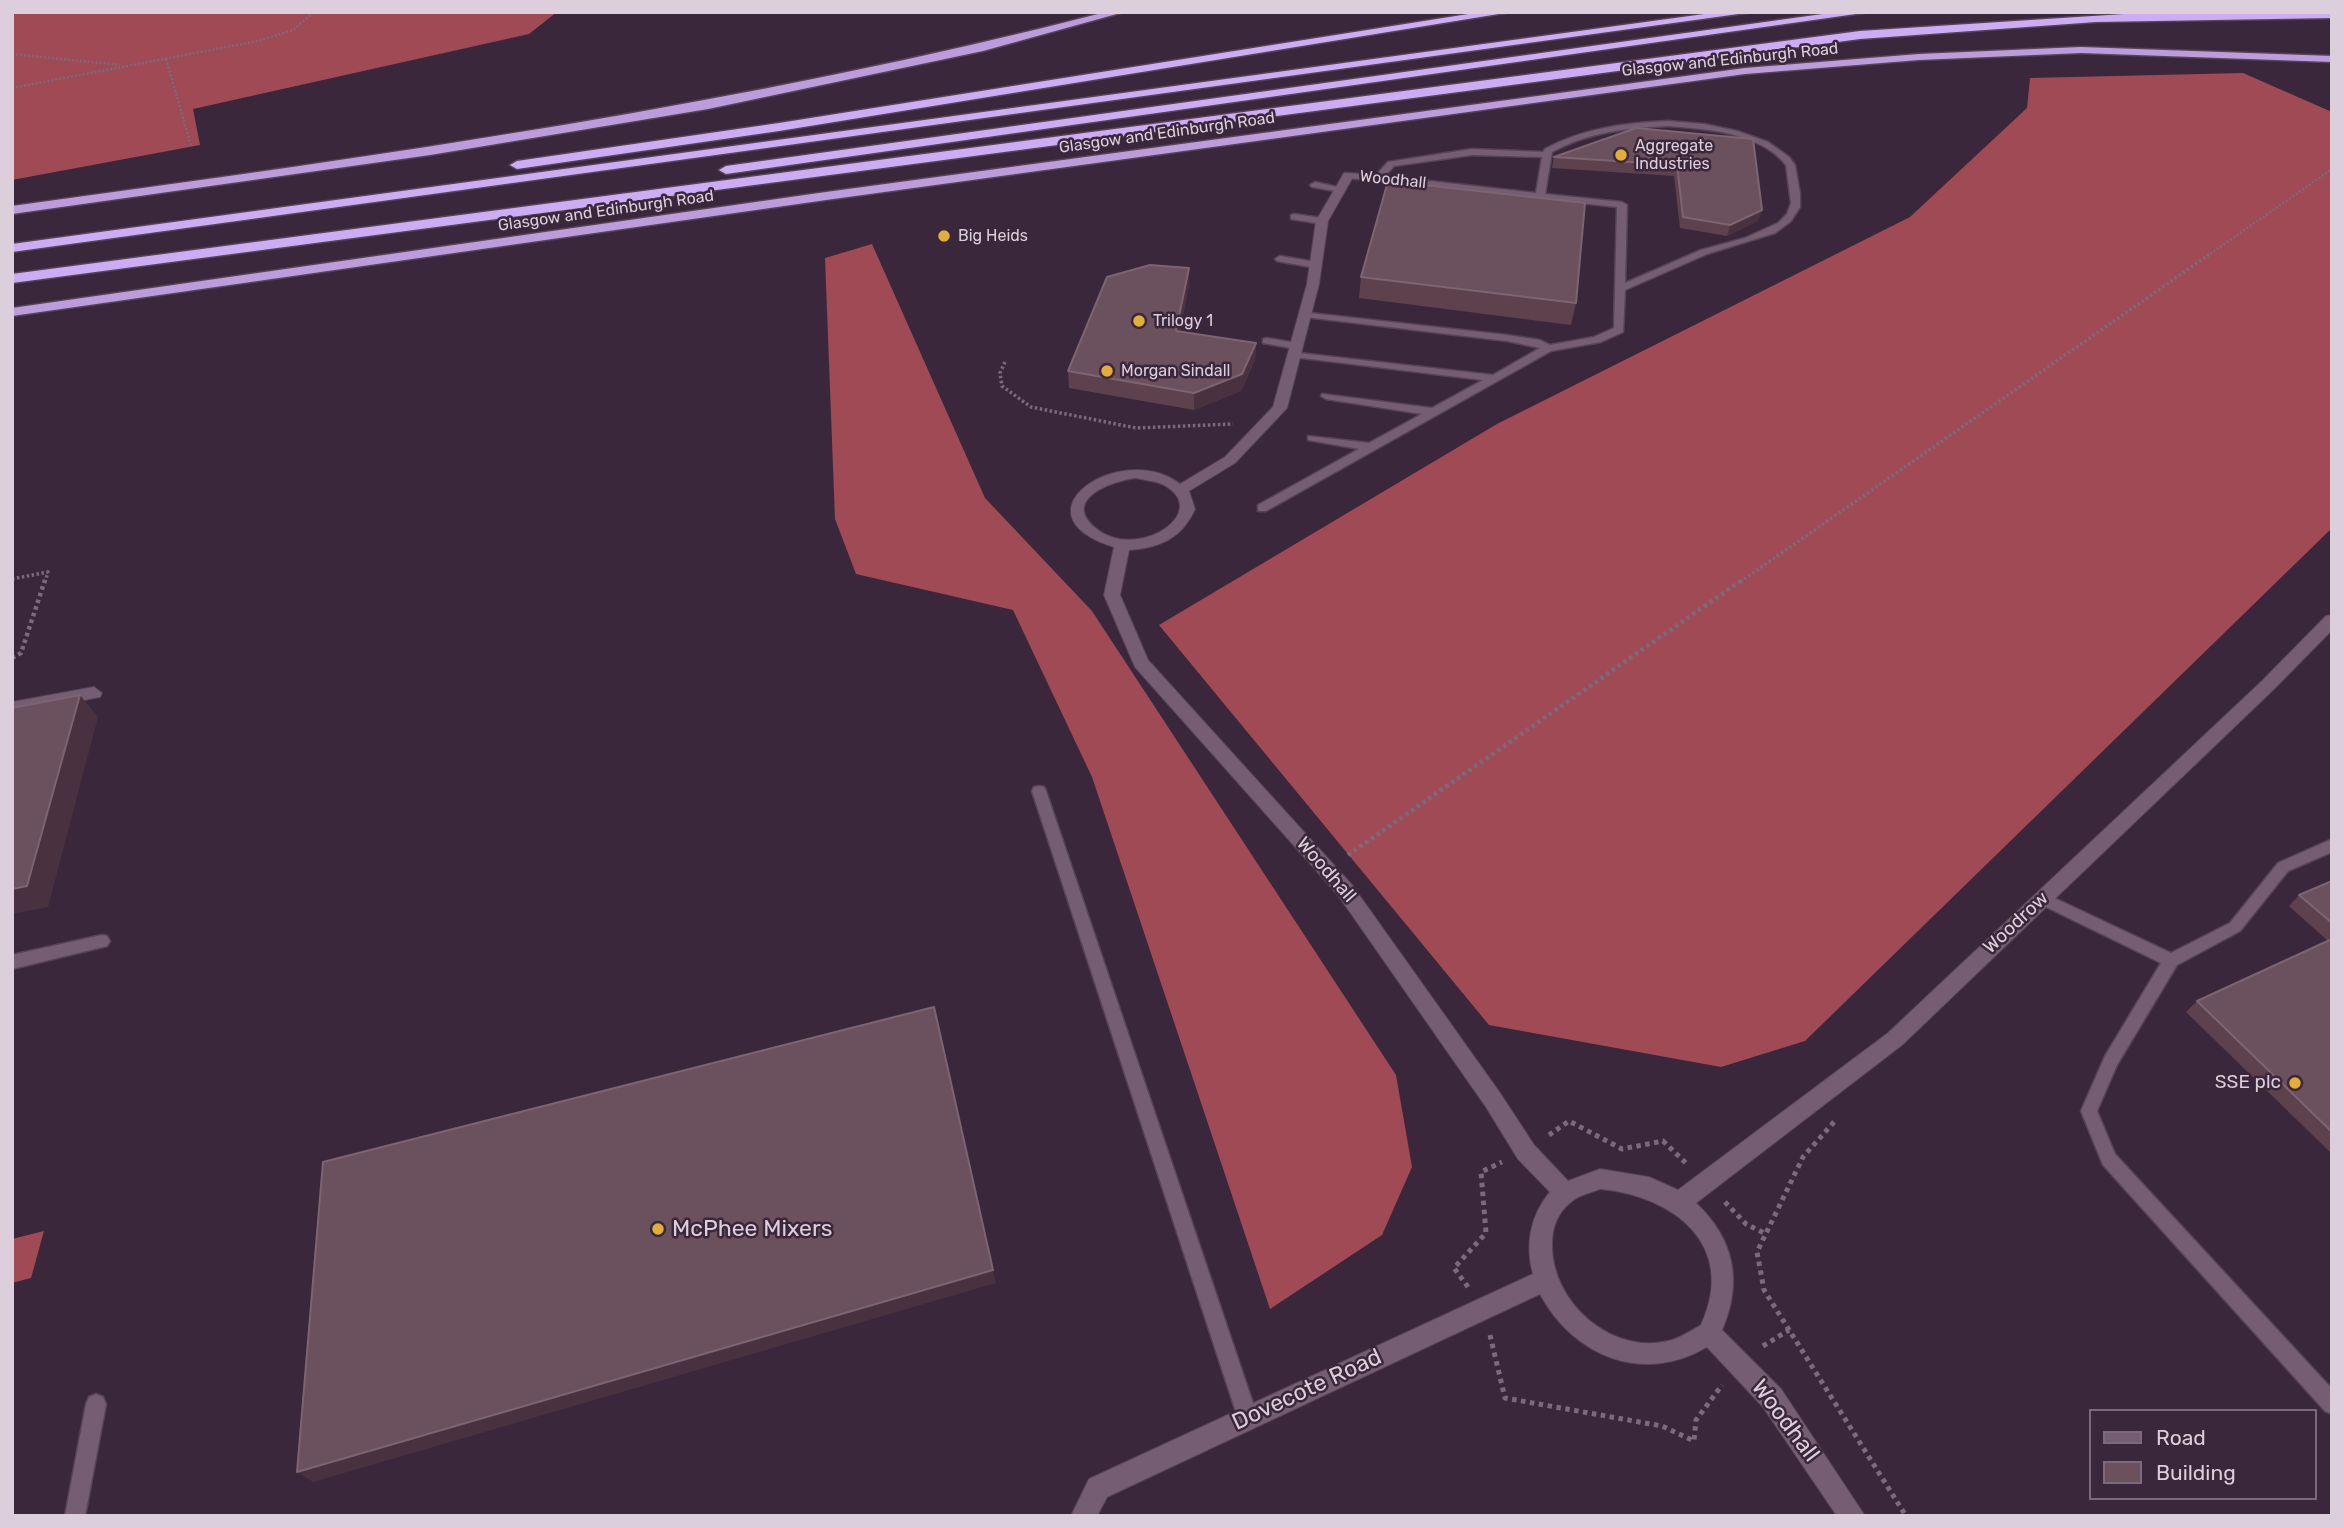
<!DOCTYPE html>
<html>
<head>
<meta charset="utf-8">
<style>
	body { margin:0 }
	#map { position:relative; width:2344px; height:1528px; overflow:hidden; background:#3b273b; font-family:Rubik,sans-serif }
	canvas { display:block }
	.frame { position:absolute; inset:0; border:14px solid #dccedb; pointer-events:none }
	.legend { position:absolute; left:2089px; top:1409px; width:228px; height:91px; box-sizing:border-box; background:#3b273b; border:2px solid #7b6a7b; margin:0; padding:9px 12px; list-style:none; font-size:21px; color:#dccedb }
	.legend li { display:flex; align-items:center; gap:14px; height:35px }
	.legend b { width:35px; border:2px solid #7b6a7b }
</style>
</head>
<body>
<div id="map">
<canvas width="2344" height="1528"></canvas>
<div class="frame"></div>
<ul class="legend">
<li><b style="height:9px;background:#755e74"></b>Road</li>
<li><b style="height:19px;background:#6a515d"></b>Building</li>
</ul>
</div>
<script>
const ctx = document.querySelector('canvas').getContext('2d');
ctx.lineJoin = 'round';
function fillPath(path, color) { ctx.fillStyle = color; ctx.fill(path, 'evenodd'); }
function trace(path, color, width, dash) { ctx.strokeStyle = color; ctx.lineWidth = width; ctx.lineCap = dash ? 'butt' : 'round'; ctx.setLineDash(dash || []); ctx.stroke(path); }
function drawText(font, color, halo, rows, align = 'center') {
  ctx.font = font + ' Rubik,sans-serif'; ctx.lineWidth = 5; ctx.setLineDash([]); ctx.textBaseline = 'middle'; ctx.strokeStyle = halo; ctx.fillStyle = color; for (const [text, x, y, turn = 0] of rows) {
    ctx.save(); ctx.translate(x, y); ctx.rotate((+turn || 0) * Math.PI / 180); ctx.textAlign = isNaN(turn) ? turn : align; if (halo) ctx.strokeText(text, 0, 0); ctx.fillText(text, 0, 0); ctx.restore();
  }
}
const forest = new Path2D(`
	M 12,12 L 557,12 L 529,34 L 193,109 L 200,145 L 12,180 Z
	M 2243,73 L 2332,112 L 2332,528 L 1805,1041 L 1721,1067 L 1489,1025 L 1159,625 L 1497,424 L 1910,217 L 2027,108 L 2030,78 Z
	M 872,244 L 985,498 L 1092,611 L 1396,1075 L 1412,1167 L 1382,1235 L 1270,1309 L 1092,777 L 1013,610 L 856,574 L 835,519 L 825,258 Z
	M 44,1231 L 31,1278 L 12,1283 L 12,1239 Z`);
const pathFar3 = new Path2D(`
	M 12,54 L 120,65
	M 166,59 L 191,145
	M 12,88 L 258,41 L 293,30 L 314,12
	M 2207,256 L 2332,169`);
const pathFar2 = new Path2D(`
	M 1005,362 L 1000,373 L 1002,386 L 1031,407 L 1136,428 L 1233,424
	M 12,579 L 48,572 L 45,582
	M 1740,582 L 2210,254`);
const pathFar1 = new Path2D(`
	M 12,658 L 21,653 L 45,580
	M 1348,855 L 1742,580`);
const path = new Path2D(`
	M 1834,1122 L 1803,1157 L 1757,1252 L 1764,1290 L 1906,1516
	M 1549,1135 L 1569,1121 L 1622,1149 L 1663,1141 L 1687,1164
	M 1725,1202 L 1746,1224 L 1766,1234
	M 1468,1287 L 1454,1268 L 1486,1233 L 1481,1172 L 1502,1162
	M 1490,1335 L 1505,1398 L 1662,1426 L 1694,1441 L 1696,1420 L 1722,1385
	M 1763,1346 L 1789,1330`);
const service = new Path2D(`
	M 1668,121 L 1704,124 L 1737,131 L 1768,142 L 1789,157 L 1795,165 L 1800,194 L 1800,207 L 1791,221 L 1775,233 L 1707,254 L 1625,290 L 1623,332 L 1601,342 L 1551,351 L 1266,511 L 1258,511 L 1258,505 L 1359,449 L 1308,440 L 1308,436 L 1369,443 L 1422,414 L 1326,399 L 1321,396 L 1322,394 L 1432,408 L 1483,380 L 1294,357 L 1289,354 L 1290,352 L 1493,375 L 1540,348 L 1507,341 L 1305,317 L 1301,316 L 1301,312 L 1507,335 L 1540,340 L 1550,345 L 1594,337 L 1614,328 L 1617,207 L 1348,178 L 1343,175 L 1345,173 L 1376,175 L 1388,162 L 1472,149 L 1543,152 L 1545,149 C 1584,128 1624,123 1668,121 ZM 1668,126 C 1706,129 1760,132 1786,165 L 1791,203 L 1787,214 L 1778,223 L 1745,238 L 1701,250 L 1625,283 L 1627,205 L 1622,202 L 1545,194 L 1552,152 C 1589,132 1626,128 1668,126 ZM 1472,155 L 1542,157 L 1536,193 L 1385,176 L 1394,166 Z
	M 1315,182 L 1346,189 L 1341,192 L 1312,187 L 1310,185 Z
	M 1294,214 L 1322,218 L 1327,221 L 1322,224 L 1291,219 L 1291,215 Z
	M 1280,256 L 1316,262 L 1321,265 L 1316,268 L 1277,261 L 1275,259 Z
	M 1267,338 L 1296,343 L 1301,346 L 1296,349 L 1263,343 L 1263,339 Z
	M 1039,786 L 1044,787 L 1046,791 L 1258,1418 L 1255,1425 L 1248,1428 L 1241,1425 L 1238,1418 L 1032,791 L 1034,787 Z
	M 2332,839 L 2332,852 L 2288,871 L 2240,931 L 2177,965 L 2117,1065 L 2097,1111 L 2115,1154 L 2332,1389 L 2332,1414 L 2325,1411 L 2103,1165 L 2081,1111 L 2105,1056 L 2161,963 L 2038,903 L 2035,899 L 2038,895 L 2043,893 L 2048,895 L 2171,953 L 2230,923 L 2278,863 Z
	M 102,935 L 107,936 L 110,941 L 107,946 L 12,969 L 12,955 Z
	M 96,1394 L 103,1397 L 106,1404 L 85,1516 L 65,1516 L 86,1404 L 89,1397 Z`);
const minor = new Path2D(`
	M 1344,173 L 1354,175 L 1328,221 L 1319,284 L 1287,408 L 1235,463 L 1189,491 L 1195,509 C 1182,538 1160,548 1129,550 L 1120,595 L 1148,660 L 1352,885 L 1500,1093 L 1534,1145 L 1568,1181 L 1600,1169 L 1649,1177 L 1678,1190 L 1888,1033 L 2262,681 L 2326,616 L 2332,615 L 2332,630 L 2274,689 L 1902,1045 L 1696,1203 C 1734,1239 1743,1282 1722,1330 L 1781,1389 L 1865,1516 L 1837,1516 L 1763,1407 L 1707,1347 C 1643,1385 1573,1356 1540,1294 L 1107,1497 L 1097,1516 L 1071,1516 L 1089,1479 L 1533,1274 C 1525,1245 1530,1216 1550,1192 L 1518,1159 L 1486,1107 L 1338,895 L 1135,667 L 1104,595 L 1114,547 C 1009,514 1122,439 1180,484 L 1225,457 L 1273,407 L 1307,284 L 1316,221 ZM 1136,478 C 1144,480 1155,481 1162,484 C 1214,510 1141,561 1098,530 C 1059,501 1110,481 1136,478 ZM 1600,1189 C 1674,1196 1738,1245 1701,1325 C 1692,1330 1682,1337 1672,1340 C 1613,1357 1551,1303 1552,1244 C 1552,1228 1557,1213 1571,1202 C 1579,1195 1590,1193 1600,1189 Z
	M 94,687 L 102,693 L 100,697 L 12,714 L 12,702 Z`);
const trunk = new Path2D(`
	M 1106,12 L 1124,12 L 983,51 L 708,109 L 430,155 L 12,214 L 12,206 C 380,156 746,105 1106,12 Z
	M 2081,47 L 2332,56 L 2332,62 L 2081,53 L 1919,60 L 1745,74 L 826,200 L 12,316 L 12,308 L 826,192 L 1745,68 L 1919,54 Z`);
const motorway = new Path2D(`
	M 1481,12 L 1511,12 L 779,131 L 517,169 L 510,165 L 517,161 L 779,123 Z
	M 1719,12 L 1753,12 L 12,252 L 12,244 Z
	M 1837,12 L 1870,12 L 726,174 L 719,170 L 726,166 Z
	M 2155,12 L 2332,12 L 2332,18 L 2096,22 L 1860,39 L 12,283 L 12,274 L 1860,31 Z`);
const wall = new Path2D(`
	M 1636,128 L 1762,210 L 1758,221 L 1727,236 L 1680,228 L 1674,176 L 1552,168 L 1554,157 Z
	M 1361,277 L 1576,303 L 1571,325 L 1359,298 Z
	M 1189,285 L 1180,331 L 1256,343 L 1255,360 L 1241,391 L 1194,410 L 1069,388 L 1068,371 Z
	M 2332,881 L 2332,1154 L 2186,1012 L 2197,1001 L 2328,941 L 2289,906 L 2299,895 Z`);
const shadedWall = new Path2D(`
	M 1762,210 L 1758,221 L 1727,236 L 1730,225 Z
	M 1189,268 L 1189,285 L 1176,347 L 1176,331 Z
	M 1256,343 L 1255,360 L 1241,391 L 1194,410 L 1194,393 Z
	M 80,695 L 98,717 L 48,907 L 12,914 L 12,889 Z
	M 934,1007 L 996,1283 L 313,1482 L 297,1472 Z`);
const building = new Path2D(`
	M 1636,128 L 1753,139 L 1762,210 L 1730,225 L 1683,217 L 1677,165 L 1554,157 Z
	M 1388,181 L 1585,203 L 1576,303 L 1361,277 Z
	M 1150,265 L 1189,268 L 1176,331 L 1256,343 L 1242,374 L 1194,393 L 1068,371 L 1107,277 Z
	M 80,695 L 27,886 L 12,889 L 12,708 Z
	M 2332,881 L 2332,923 L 2299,895 Z
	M 2332,939 L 2332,1132 L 2197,1001 Z
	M 934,1007 L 993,1270 L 297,1472 L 323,1162 Z`);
const markers = [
	[1621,155,7,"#e3ae35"],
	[944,236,7,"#e3ae35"],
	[1139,321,7,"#e3ae35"],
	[1107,371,7,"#e3ae35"],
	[2295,1083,7,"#e3ae35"],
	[658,1229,7,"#e3ae35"]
];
const farStreetnames = [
	["Glasgow and Edinburgh Road",1730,60,-6],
	["Glasgow and Edinburgh Road",1167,133,-8],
	["Woodhall",1393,180,6],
	["Glasgow and Edinburgh Road",606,211,-8]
];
const farPoinames = [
	["Aggregate",1635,146],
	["Industries",1635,164],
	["Big Heids",958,236],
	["Trilogy 1",1153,321],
	["Morgan Sindall",1121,371]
];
const streetNames = [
	["Woodhall",1326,870,49],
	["Woodrow",2016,923,-43]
];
const poiNames = [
	["SSE plc",2281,1083]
];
const nearPoinames = [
	["McPhee Mixers",672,1229]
];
const nearStreetnames = [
	["Dovecote Road",1307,1390,-25],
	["Woodhall",1785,1421,53]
];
fillPath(forest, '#9f4a55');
trace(service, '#564456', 3);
trace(minor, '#564456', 2);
trace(trunk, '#564456', 3);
trace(motorway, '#564456', 3);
trace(pathFar3, '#7c6a7b', 2.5, [2, 2]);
trace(pathFar2, '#7c6a7b', 3.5, [2.5, 2.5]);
trace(pathFar1, '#7c6a7b', 4.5, [3.5, 3.5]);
trace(path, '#7c6a7b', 5, [4.5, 4.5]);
fillPath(service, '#755e74');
fillPath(minor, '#755e74');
fillPath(trunk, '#bc9cdc');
fillPath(motorway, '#cdacf6');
fillPath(wall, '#5d424e');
fillPath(shadedWall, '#493140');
fillPath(building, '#6a515d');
trace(building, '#7c6471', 2);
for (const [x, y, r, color] of markers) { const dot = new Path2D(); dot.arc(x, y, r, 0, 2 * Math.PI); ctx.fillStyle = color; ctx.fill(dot); trace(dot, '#3b273b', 2.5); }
drawText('16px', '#dccedb', '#3b273b', farStreetnames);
drawText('16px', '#dccedb', '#3b273b', farPoinames, 'left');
drawText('19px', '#dccedb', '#3b273b', streetNames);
drawText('19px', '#dccedb', '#3b273b', poiNames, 'right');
drawText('23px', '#dccedb', '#3b273b', nearPoinames, 'left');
drawText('23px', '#dccedb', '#3b273b', nearStreetnames);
</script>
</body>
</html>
